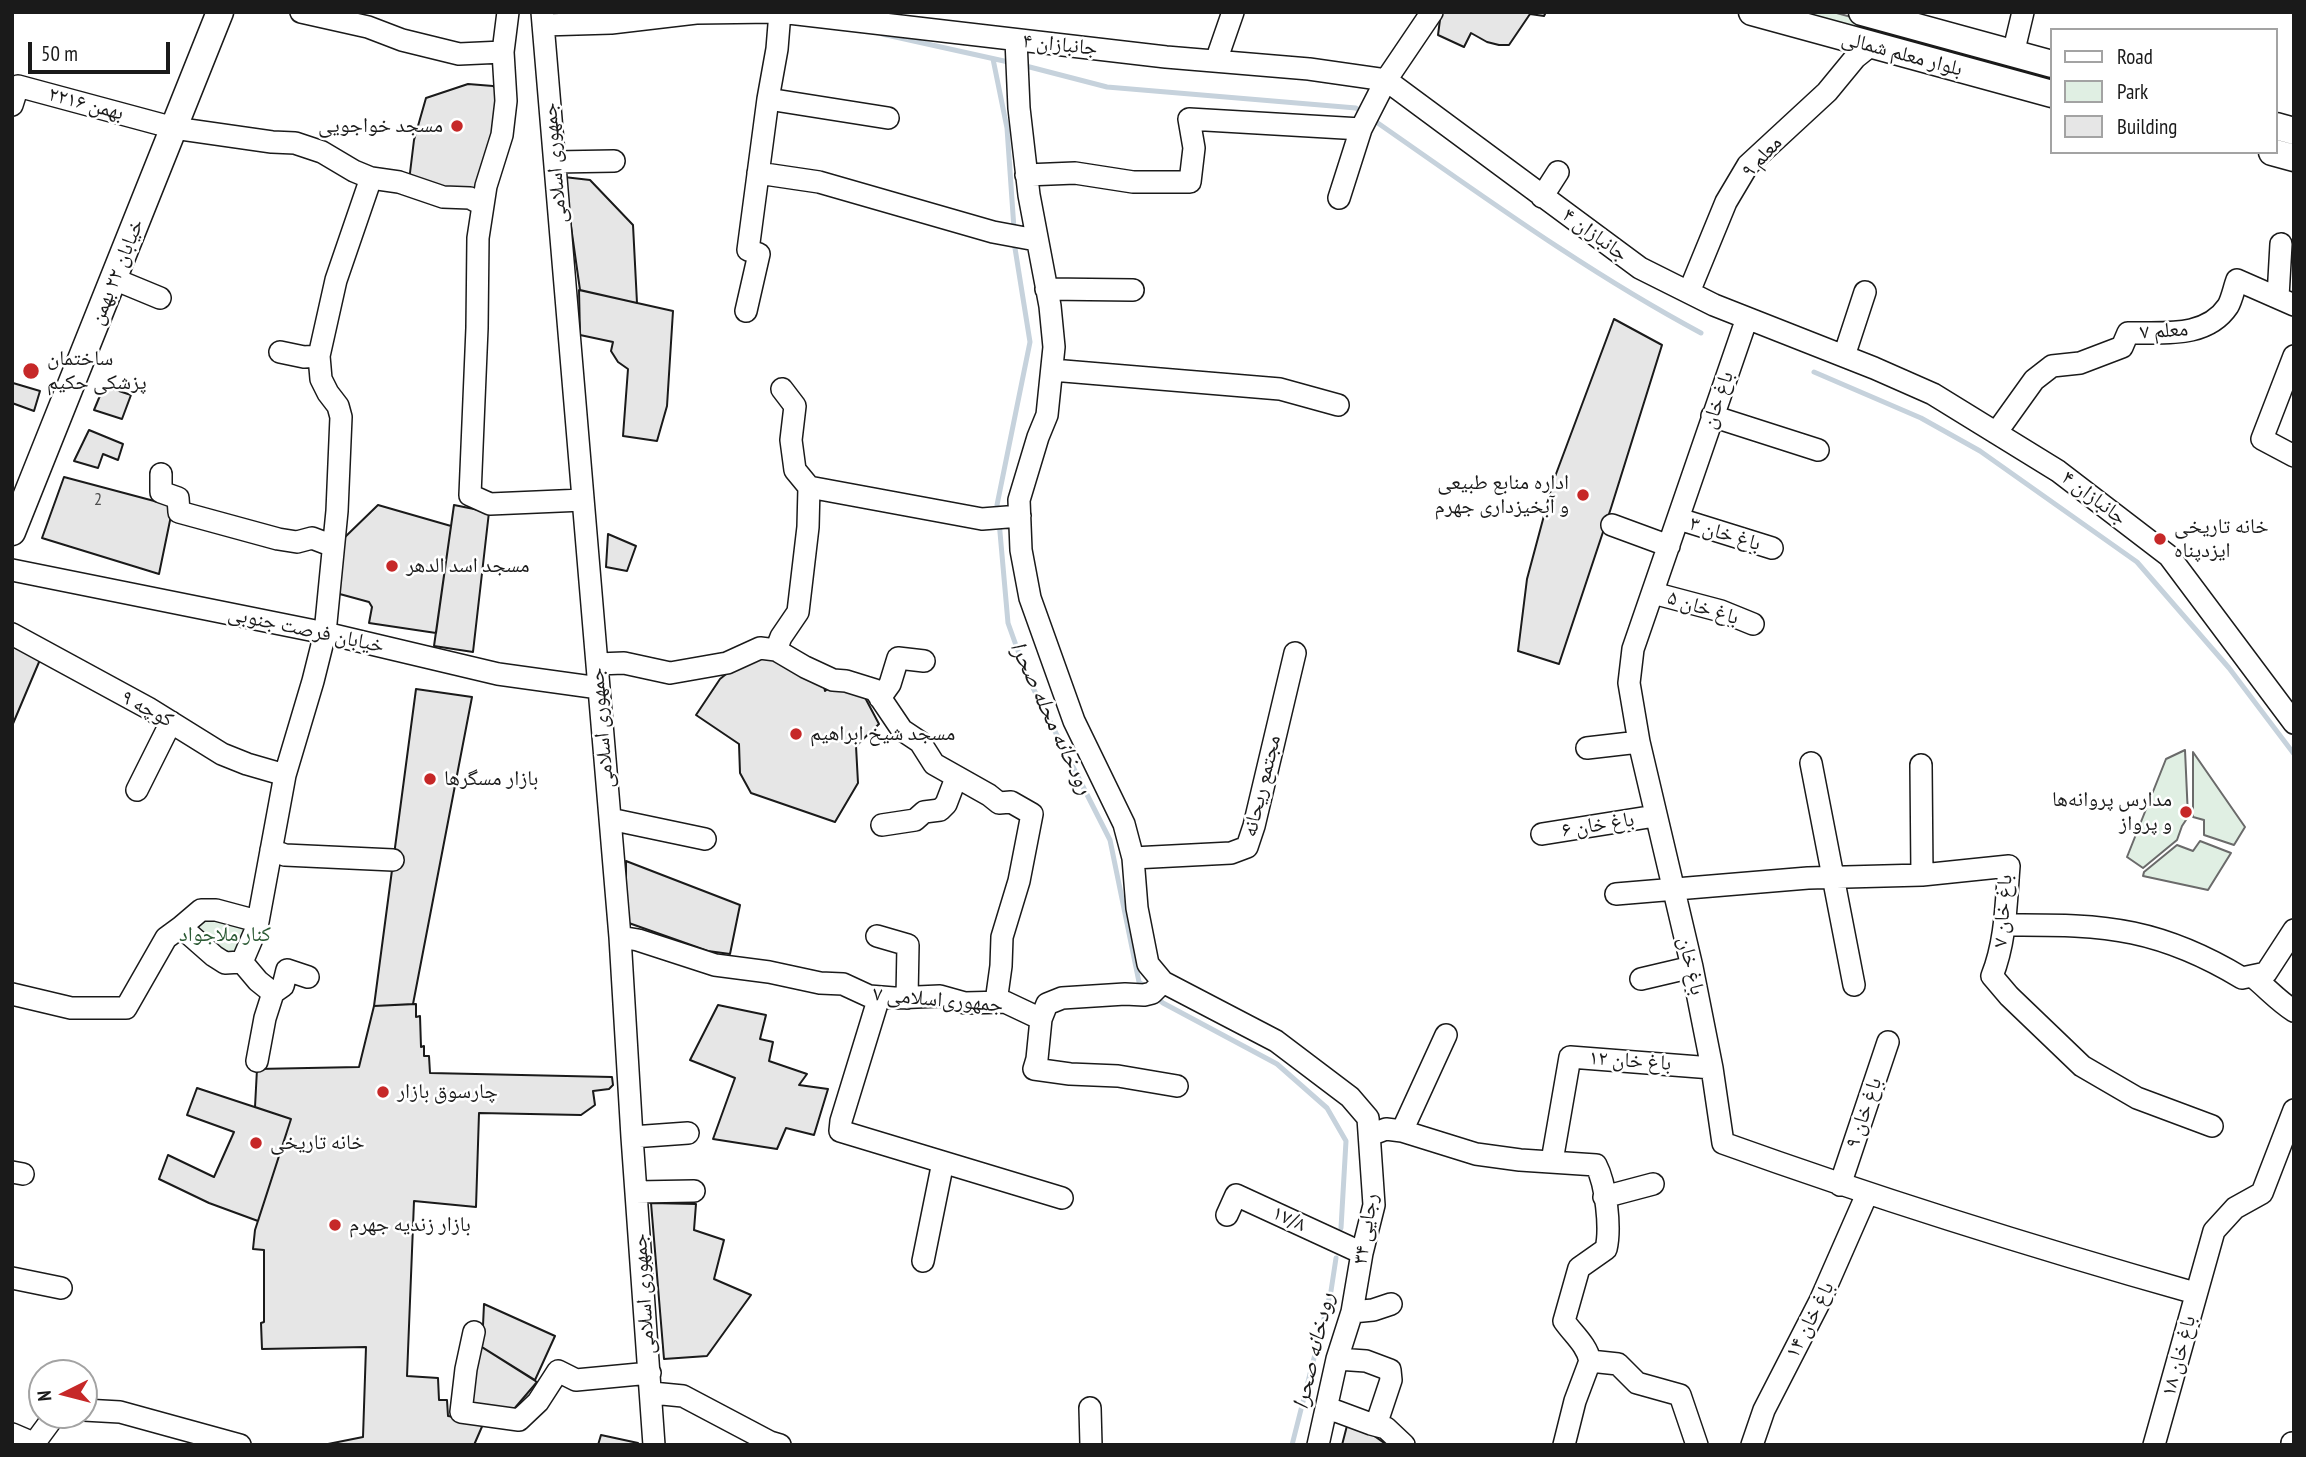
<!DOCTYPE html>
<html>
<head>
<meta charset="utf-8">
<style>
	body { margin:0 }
	#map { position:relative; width:2306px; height:1457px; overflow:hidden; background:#fff; font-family:"PT Sans Narrow",sans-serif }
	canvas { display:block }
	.frame { position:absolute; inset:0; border:14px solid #1a1a1a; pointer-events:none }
	.legend { position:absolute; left:2050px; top:28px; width:228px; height:126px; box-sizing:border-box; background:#fff; border:2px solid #a3a3a3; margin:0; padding:9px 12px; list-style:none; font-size:21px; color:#1a1a1a }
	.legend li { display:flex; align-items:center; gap:14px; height:35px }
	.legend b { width:35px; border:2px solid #a3a3a3 }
	.north { position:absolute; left:28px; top:1359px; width:70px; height:70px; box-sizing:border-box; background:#fff; border:2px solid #a3a3a3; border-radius:50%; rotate:264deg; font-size:19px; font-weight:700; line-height:28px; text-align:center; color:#1a1a1a }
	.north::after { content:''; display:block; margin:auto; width:24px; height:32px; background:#c62828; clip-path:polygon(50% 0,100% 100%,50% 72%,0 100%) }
	.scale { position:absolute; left:28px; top:42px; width:142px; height:32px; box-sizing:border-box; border:4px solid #1a1a1a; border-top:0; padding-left:9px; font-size:21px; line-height:24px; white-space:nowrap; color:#1a1a1a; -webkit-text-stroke:5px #fff; paint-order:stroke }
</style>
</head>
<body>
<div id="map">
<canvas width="2306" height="1457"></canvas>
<div class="frame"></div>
<ul class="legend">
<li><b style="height:9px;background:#fff"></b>Road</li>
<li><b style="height:19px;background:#e0efe3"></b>Park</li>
<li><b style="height:19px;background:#e6e6e6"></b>Building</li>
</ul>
<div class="north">N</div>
<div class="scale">50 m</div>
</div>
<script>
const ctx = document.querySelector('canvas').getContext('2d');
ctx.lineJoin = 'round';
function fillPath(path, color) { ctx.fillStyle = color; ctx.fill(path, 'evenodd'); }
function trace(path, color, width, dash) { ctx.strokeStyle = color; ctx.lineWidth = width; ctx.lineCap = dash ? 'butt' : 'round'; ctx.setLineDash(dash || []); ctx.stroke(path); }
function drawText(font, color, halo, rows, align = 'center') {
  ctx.font = font + ' "PT Sans Narrow","Noto Naskh Arabic",sans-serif'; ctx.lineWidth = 5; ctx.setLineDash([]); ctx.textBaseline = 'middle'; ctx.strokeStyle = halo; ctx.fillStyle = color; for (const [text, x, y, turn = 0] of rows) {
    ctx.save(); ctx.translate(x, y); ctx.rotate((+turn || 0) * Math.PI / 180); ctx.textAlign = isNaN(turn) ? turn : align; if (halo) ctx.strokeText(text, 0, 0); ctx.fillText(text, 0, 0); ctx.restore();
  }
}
const green = new Path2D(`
	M 1777,12 L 1833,12 L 2052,72 L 2052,88 Z
	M 2185,750 L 2188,817 L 2182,826 L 2177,840 L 2143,868 L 2127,857 L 2166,759 Z
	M 2193,752 L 2245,827 L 2234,845 L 2204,835 L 2204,820 L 2193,817 Z
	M 2200,841 L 2231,853 L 2208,890 L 2143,876 L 2144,872 L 2177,845 L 2193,851 Z
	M 201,910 L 257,921 L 241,962 L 181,927 Z`);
const stream = new Path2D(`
	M 882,34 L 1013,63
	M 993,59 L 1007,128 L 1014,229
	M 1022,65 L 1107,87 L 1356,108 L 1364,114
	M 1372,119 C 1480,194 1585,271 1701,333
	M 1814,372 L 1921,418 L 1980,451 L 2137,562 L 2229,668 L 2294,754
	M 998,512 L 997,505 L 1030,342 L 1014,242
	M 999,521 L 1008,623 L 1027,676 L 1110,840 L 1139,982 L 1147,989
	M 1154,996 L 1163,1003 L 1277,1064 L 1327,1108 L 1346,1141 L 1341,1228
	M 1292,1445 L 1331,1291 L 1336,1258`);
const building = new Path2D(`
	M 1441,12 L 1546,12 L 1544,16 L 1530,14 L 1509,45 L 1499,45 L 1487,42 L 1471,33 L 1464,47 L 1438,35 Z
	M 468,84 L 493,86 L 500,92 L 494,142 L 475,193 L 409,181 L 414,140 L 426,98 Z
	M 564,177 L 590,180 L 633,225 L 637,303 L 580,290 Z
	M 579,290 L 673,311 L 667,406 L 657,441 L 623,436 L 628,369 L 618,362 L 611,351 L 613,342 L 580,335 Z
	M 1614,319 L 1662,345 L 1611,508 L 1559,664 L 1518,651 L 1527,579 L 1553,482 Z
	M 13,383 L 40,391 L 34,411 L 12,403 Z
	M 104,386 L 131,395 L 122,419 L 94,410 Z
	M 89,430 L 123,444 L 118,460 L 103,454 L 98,468 L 74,461 Z
	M 64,477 L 173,506 L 159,574 L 42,538 Z
	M 378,505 L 451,526 L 436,633 L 369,623 L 372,607 L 369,602 L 336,593 L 344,538 Z
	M 454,505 L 489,512 L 473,652 L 434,646 Z
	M 608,534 L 636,546 L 627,571 L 606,567 Z
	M 12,642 L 42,655 L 12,726 Z
	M 767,655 L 823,682 L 825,691 L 835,683 L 861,690 L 879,724 L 856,746 L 858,783 L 835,822 L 751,793 L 740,773 L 739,744 L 696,715 L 720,679 L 736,666 Z
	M 416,689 L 472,697 L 413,1004 L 374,1006 Z
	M 626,861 L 740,905 L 730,954 L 708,951 L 626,922 Z
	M 416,1004 L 416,1017 L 420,1016 L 421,1047 L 424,1046 L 424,1056 L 429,1056 L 430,1073 L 612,1077 L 613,1085 L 609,1089 L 593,1091 L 595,1105 L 581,1115 L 479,1113 L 476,1207 L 414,1201 L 407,1376 L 438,1378 L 439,1400 L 447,1400 L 448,1416 L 484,1422 L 474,1445 L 323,1445 L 363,1437 L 366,1347 L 262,1349 L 261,1323 L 264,1322 L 264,1250 L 253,1249 L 255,1230 L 291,1119 L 255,1107 L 257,1069 L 359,1067 L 374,1006 Z
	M 718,1005 L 766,1015 L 760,1039 L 773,1042 L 769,1061 L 807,1074 L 799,1085 L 828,1089 L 814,1135 L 786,1128 L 777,1149 L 713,1139 L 735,1078 L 690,1060 Z
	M 197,1088 L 291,1119 L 258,1221 L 209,1203 L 159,1179 L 168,1155 L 214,1177 L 234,1132 L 187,1115 Z
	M 651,1203 L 696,1204 L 694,1230 L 724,1240 L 714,1279 L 751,1295 L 707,1356 L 664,1359 Z
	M 484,1304 L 555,1336 L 535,1380 L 482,1347 Z
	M 480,1346 L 537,1382 L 514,1409 L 470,1403 Z
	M 1349,1418 L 1387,1445 L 1342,1445 Z
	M 601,1435 L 638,1443 L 639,1445 L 598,1445 Z`);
const minor = new Path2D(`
	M 301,12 L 368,27 L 402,40 L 459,54 L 503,52
	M 508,12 L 503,52 L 506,101 L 502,135 L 486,186 L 478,238 L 477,328 L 470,495 L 490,504 L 583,500
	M 542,12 L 620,937 L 632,1137 L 654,1445
	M 780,12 L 1166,57 L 1309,69 L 1386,80 L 1640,268 L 1714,305 L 1874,368 L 1933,394 L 2058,471 L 2169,556 L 2294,723
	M 543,25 L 611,23 L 696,13 L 775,12
	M 1016,40 L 1019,108 L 1029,195 L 1050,306 L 1054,347 L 1047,415 L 1038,437 L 1019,500 L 1021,550 L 1030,598 L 1074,721 L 1124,824 L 1133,858 L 1137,908 L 1148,964 L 1163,982 L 1276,1041 L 1350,1097 L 1368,1118 L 1374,1205 L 1362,1253 L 1352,1312 L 1337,1359 L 1318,1445
	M 2013,54 L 2023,12
	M 1216,61 L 1233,12
	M 768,99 L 888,118
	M 12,105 L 18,86 L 174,128 L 272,142 L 295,143 L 322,152 L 354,171 L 371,178 L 399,182 L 443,197 L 470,198 L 483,205
	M 1361,129 L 1386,80 L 1432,12
	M 555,162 L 614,161
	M 758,173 L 819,182 L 993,232 L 1036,240
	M 1026,175 L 1075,173 L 1133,182 L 1190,182 L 1194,148 L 1189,119 L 1361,129 L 1339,198
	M 1542,197 L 1558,172
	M 114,279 L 160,298
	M 1046,289 L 1133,290
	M 1689,292 L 1726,202 L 1748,165 L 1827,92 L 1855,58 L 1870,46
	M 2278,297 L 2281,244
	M 746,311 L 759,254 L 748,250 L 768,99 L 777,49 L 780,12
	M 1747,318 L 1633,649 L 1629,683 L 1639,742 L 1692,967 L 1712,1068 L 1723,1143 C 1879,1199 2036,1248 2195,1293
	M 280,352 L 304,357 L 319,356
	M 1844,356 L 1865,292
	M 2294,356 L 2262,439 L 2294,456
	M 1052,370 L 1280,389 L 1338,405
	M 782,389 L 795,406 L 791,440 L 795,470 L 809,487 L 982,519 L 1020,516
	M 1712,416 L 1818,450
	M 1996,433 L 2034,380 L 2052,366 L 2080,363 L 2122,347 L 2128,333 C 2162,332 2206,339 2228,306 C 2232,299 2234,288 2237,280 L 2294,305
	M 161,474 L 161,492 L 178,498 L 179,512 L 278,539 L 297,542 L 312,538 L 333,546
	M 1679,519 L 1772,548
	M 1612,525 L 1669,546
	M 12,570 L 325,633 L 498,674 L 599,688
	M 1653,593 L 1721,611 L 1753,624
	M 12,634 L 148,708 L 222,754 L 247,764 L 285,775
	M 776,650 L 805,667 L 833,680 L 846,681 L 875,690 L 902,730 L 920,742 L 934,764 L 989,795 L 999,803 L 1011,802 L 1032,814 L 1019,881 L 1002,937 L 1001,966 L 996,1002
	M 597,664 L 624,663 L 670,673 L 727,663 L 760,648 L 776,650 L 781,637 L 798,612 L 808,527 L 809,487
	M 880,698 L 890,684 L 898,658 L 924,661
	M 1587,748 L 1639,742
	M 1811,763 L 1854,985
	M 1921,765 L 1922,875
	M 137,790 L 171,722
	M 610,819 L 705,839
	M 882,825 L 915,820 L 924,812 L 940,810 L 946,804 L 956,778
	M 1542,834 L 1655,816
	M 271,850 L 285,855 L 393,860
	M 1133,858 L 1231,853 L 1247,847 L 1254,826 L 1295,653
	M 1616,894 L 1808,878 L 1922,875 L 2009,866 C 2006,903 2006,941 1992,976 L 2009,996 L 2082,1066 L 2137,1098 L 2212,1126
	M 2005,925 C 2047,925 2092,924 2133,933 C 2171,941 2209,958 2242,978 L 2266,973 L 2294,930
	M 181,927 L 201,910 L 216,910 L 257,921
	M 877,936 L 908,945 L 907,998
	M 620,937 L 638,940 L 715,965 L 769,972 L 820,983 L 843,984 L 869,996 L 894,998 L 940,996 L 965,1003 L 1005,1002 L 1041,1019 L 1047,1004 L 1062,998 L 1125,994 L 1144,995 L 1152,993 L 1163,982
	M 2252,976 C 2267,988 2278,1001 2294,1011
	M 1641,979 L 1692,967
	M 273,993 L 283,986 L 287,970 L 308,977
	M 12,994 L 71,1008 L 126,1008 L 166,938 L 181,927 L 214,956 L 225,963 L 242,962
	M 879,997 L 841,1121 L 840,1131 L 1062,1198
	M 1041,1019 L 1037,1059 L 1034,1069 L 1070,1074 L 1118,1076 L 1177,1086
	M 257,1061 L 265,1018 L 273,993 L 258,981 L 242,962 L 257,927 L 285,775 L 313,681 L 325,633 L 337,511 L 341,417 L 338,406 L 328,393 L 321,379 L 319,356 L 336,280 L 371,178
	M 1402,1131 L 1446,1035
	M 1370,1135 L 1386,1129 L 1402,1131 L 1476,1154 L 1520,1160 L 1596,1165 C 1606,1184 1611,1228 1606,1249 L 1579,1268 L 1564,1321 C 1573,1334 1587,1345 1590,1361
	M 632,1137 L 688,1133
	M 1552,1161 L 1570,1057 L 1712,1068
	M 12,1172 L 23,1174
	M 1840,1185 L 1888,1042
	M 636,1192 L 694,1191
	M 1604,1197 L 1653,1184
	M 1227,1215 L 1236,1195 L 1362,1253
	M 923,1261 L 943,1162
	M 12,1278 L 61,1288
	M 1352,1312 L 1373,1310 L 1391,1304
	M 474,1332 L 466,1369 L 461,1412 L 519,1420 L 538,1402 L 558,1371 L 576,1380 L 650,1373
	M 1337,1359 L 1366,1361 L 1390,1370 L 1391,1380 L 1376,1425
	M 652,1393 L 683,1396 L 770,1442 L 780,1445
	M 1090,1408 L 1091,1445
	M 84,1410 L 120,1412 L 240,1445
	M 1326,1412 L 1336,1411 L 1371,1424 L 1386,1428 L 1404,1445
	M 12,1434 L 33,1443
	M 33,1445 L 55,1415
	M 1564,1445 L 1575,1401 L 1590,1361 L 1618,1364 L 1637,1383 L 1680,1395 L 1697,1445
	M 1752,1445 L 1764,1410 L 1820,1301 L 1867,1194
	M 2154,1445 L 2214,1231 L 2235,1208 L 2262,1193 L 2294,1110
	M 2292,1445 L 2292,1443`);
const major = new Path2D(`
	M 1752,12 L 2052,94
	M 1862,12 L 2052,64
	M 2276,126 L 2294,131
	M 2272,152 L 2294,158
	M 12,532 L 220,12`);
const markers = [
	[457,126,7,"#c62828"],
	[31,371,9,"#c62828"],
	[1583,495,7,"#c62828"],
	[2160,539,7,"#c62828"],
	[392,566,7,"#c62828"],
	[796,734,7,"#c62828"],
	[430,779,7,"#c62828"],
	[2186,812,7,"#c62828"],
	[383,1092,7,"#c62828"],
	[256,1143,7,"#c62828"],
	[335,1225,7,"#c62828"]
];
const numberNames = [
	["2",98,500]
];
const streetNames = [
	["جانبازان ۴",1060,45,6],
	["بلوار معلم شمالی",1902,54,15],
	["۲۲بهمن ۱۶",86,104,15],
	["معلم ۹",1762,157,-47],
	["جمهوری اسلامی",555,163,-95],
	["جانبازان ۴",1595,235,36],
	["خیابان ۲۲ بهمن",117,272,-68],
	["معلم ۷",2164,331,-4],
	["باغ خان",1718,400,-71],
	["جانبازان ۴",2094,498,37],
	["باغ خان ۳",1725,534,17],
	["باغ خان ۵",1703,608,17],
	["خیابان فرصت جنوبی",306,630,12],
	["کوچه ۹",147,709,28],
	["جمهوری اسلامی",602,728,-95],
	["مجتمع ریحانه",1262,786,-76],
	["باغ خان ۶",1598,825,-9],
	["باغ خان ۷",2003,911,-86],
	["باغ خان",1691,966,77],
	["جمهوری‌اسلامی ۷",938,1000,5],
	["باغ خان ۱۲",1630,1061,4],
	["باغ خان ۹",1864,1113,-71],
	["۱۷/۸",1289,1219,25],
	["رجایی ۳۴",1366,1229,-81],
	["جمهوری اسلامی",644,1294,-94],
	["باغ خان ۱۴",1810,1320,-63],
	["باغ خان ۱۸",2179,1356,-75]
];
const poiNames = [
	["مسجد خواجویی",443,126,"right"],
	["ساختمان",47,359],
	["پزشکی حکیم",47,383],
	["اداره منابع طبیعی",1569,483,"right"],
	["و آبخیزداری جهرم",1569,507,"right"],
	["خانه تاریخی",2174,527],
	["ایزدپناه",2174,551],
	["مسجد اسد الدهر",406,566],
	["مسجد شیخ ابراهیم",810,734],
	["بازار مسگرها",444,779],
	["مدارس پروانه‌ها",2172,800,"right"],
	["و پرواز",2172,824,"right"],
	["چارسوق بازار",397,1092],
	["خانه تاریخی",270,1143],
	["بازار زندیه جهرم",349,1225]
];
const parkNames = [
	["کنار ملا‌جواد",225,935]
];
const waterNames = [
	["رودخانه محله صحرا",1051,718,65],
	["رودخانه صحرا",1314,1351,-77]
];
fillPath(green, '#e0efe3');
trace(green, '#6a6a6a', 2);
trace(stream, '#c6d2dc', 5);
fillPath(building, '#e6e6e6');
trace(building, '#1a1a1a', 2);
trace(minor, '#1a1a1a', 24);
trace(major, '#1a1a1a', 29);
trace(minor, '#fff', 21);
trace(major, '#fff', 26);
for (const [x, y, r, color] of markers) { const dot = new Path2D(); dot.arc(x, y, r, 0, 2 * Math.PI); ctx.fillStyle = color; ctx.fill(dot); trace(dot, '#fff', 2.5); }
drawText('18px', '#4d4d4d', null, numberNames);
drawText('21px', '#1a1a1a', '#fff', streetNames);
drawText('21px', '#1a1a1a', '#fff', poiNames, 'left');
drawText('21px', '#2b5a34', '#fff', parkNames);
drawText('italic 23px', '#1a1a1a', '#fff', waterNames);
</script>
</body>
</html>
